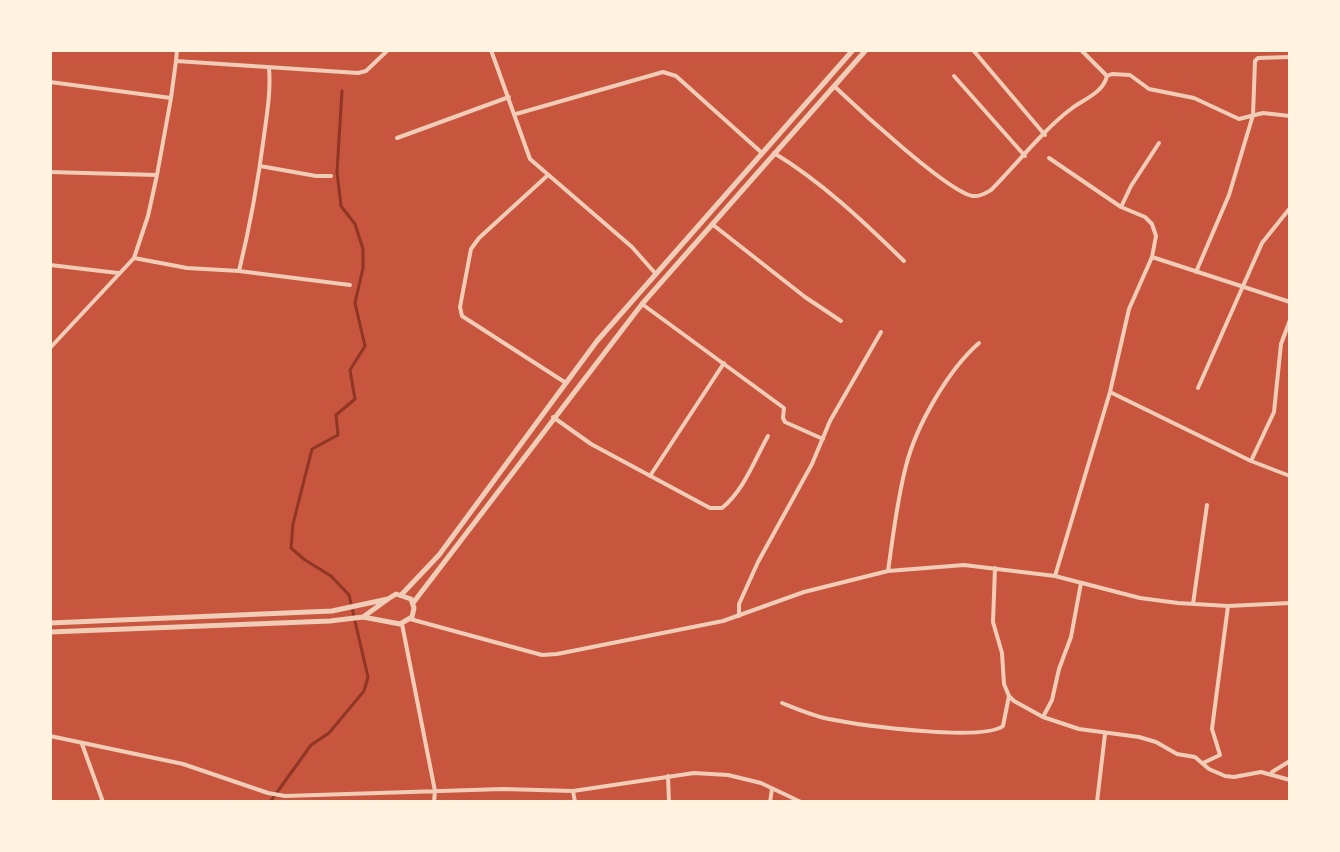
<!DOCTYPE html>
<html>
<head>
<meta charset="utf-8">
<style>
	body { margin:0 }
	#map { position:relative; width:1340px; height:852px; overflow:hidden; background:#c8553d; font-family:Roboto,sans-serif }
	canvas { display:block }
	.frame { position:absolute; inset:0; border:52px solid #fff3e0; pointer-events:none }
</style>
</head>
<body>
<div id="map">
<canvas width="1340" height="852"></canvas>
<div class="frame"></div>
</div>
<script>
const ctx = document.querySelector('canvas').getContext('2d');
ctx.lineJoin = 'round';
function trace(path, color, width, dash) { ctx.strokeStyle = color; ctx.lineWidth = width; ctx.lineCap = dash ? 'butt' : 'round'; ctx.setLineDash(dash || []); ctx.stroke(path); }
const stream = new Path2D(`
	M 270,802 L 311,745 L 329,733 L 364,691 L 368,677 L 349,595 L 331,576 L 305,560 L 291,548 L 293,524 L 312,449 L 338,435 L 336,415 L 355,399 L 350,370 L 365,346 L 355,303 L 363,268 L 363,249 L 355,224 L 341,206 L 337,172 L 342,91`);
const minor = new Path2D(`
	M 491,50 L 530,159 L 632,247 L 655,273
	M 973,50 L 1045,135
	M 176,61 L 177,50
	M 954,76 L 1025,156
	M 1107,76 L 1112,74 L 1130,75 L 1149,89 L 1194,98 L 1239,119 L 1263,113 L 1290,116
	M 50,82 L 171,98 L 157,175
	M 834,86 C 856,107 949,193 973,196 C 980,197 986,193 991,190 C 1015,166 1045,128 1071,109 C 1084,99 1103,93 1107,76 L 1081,50
	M 171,98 L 176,61 L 358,73 L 366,71 L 388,50
	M 516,114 L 663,72 L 676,76 L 762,153
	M 397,138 L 509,97
	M 774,153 C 822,182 864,222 904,261
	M 1049,158 L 1121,207 L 1145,217 L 1152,224 L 1156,236 L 1152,257 L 1129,309 L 1110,392 L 1055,576
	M 260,166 L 316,176 L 331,176
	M 50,172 L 157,175 L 148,216 L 134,258 L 50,348
	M 548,175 L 479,238 L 471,249 L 460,307 L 462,316 L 566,383
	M 1121,207 L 1131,186 L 1159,143
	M 712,224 L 805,297 L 841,321
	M 1152,257 L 1290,302
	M 134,258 L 187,268 L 239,271 L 350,285
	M 50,265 L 118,273
	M 239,271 C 250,226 258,182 264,136 C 267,114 271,90 269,68
	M 1196,272 L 1229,195 L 1253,115 L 1255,61 L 1258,58 L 1290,57
	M 642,304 L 784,408 L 783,418 L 785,422 L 823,439
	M 1198,388 L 1262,243 L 1290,208
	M 1110,392 L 1251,461 L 1290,476
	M 553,417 L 591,444 L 710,508 L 722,508 C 744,490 754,461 768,436
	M 1251,461 L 1274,412 L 1281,344 L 1290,320
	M 650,476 L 724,363
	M 995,568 L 993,622 L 1002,653 L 1004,684 L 1009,696 L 1014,701 L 1043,717 L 1079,729 L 1139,737 L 1156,742 L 1177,754 L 1195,757 L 1209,769 L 1225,776 L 1234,777 L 1261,772 L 1290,780
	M 888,571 C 893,537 897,500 906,466 C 916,426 948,370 979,343
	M 1193,604 L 1207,505
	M 739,616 L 739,604 L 758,562 L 812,464 L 830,421 L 881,332
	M 410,619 L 542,655 L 557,654 L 723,621 L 804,592 L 888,571 L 964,565 L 1055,576 L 1140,598 L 1178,603 L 1228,606 L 1290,603
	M 402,624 L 435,791 L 434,802
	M 782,703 C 797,709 813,716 829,719 C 859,725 982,742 1003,726 L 1009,696
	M 1043,717 L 1052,700 L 1059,669 L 1071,637 L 1081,583
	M 50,736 L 183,764 L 268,793 L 285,796 L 503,789 L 573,791 L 694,773 L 728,775 L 761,783 L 801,802
	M 82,744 L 103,802
	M 1203,763 L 1220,755 L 1212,729 L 1228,606
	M 1272,772 L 1290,761
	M 668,776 L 669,802
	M 573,791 L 575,802
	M 770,802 L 772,789
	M 1097,802 L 1105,734`);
const tertiary = new Path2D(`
	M 402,594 L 439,555 L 597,341 L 853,50
	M 413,603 L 642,304 L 866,50
	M 50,623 L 332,611 L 388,599 L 396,594 L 411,599 L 414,608 L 412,617 L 400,624 L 363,617 L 388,599
	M 50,632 L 330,621 L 363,617`);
trace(stream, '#8f3625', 3);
trace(minor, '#f1ccb7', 4);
trace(tertiary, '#f1ccb7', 5);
</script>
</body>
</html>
